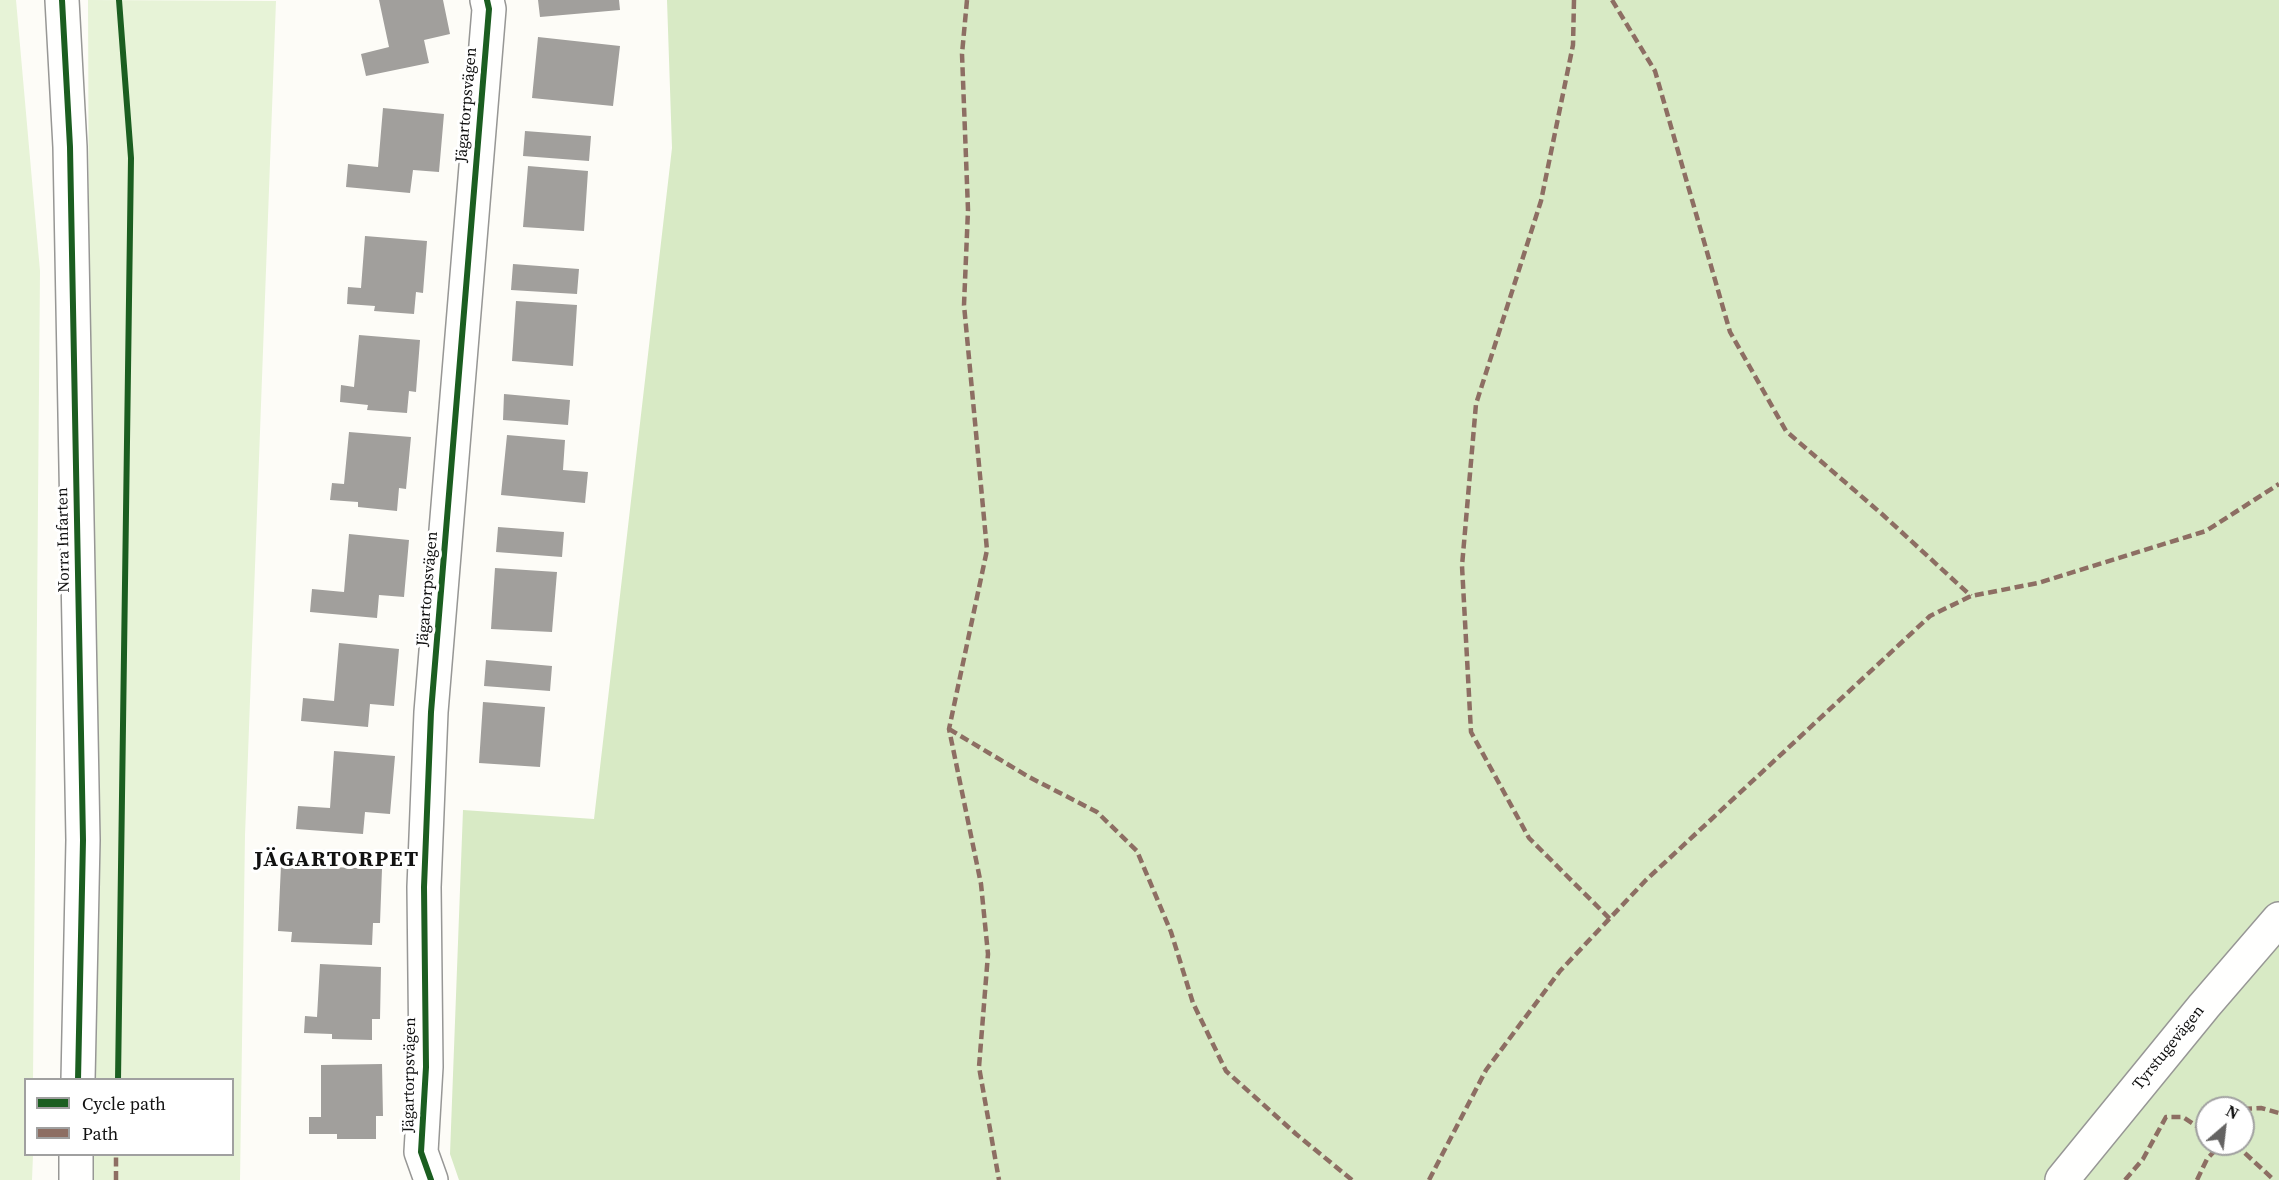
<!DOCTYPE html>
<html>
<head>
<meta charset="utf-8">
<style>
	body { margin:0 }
	#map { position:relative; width:2279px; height:1180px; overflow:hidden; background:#fdfcf7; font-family:"Source Serif 4",serif }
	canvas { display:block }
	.legend { position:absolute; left:24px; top:1078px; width:210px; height:78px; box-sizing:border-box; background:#fff; border:2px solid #a0a0a0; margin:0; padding:8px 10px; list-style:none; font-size:18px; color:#111 }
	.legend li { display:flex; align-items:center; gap:12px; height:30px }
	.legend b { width:30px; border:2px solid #a0a0a0 }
	.north { position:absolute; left:2195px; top:1096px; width:60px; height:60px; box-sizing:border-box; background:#fff; border:2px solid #a0a0a0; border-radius:50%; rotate:28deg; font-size:16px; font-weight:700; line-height:24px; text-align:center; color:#111 }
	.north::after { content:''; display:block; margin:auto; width:21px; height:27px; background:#646362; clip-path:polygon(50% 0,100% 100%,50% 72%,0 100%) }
</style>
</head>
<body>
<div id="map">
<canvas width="2279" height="1180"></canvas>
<ul class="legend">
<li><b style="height:8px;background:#1b5e20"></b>Cycle path</li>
<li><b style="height:8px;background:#8d6e63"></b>Path</li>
</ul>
<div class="north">N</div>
</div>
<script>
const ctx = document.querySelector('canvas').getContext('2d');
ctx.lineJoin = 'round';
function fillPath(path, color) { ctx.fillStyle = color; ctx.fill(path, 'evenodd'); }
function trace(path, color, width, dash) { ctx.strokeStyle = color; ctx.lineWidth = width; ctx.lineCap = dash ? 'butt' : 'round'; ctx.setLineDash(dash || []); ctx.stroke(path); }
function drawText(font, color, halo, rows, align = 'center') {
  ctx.font = font + ' "Source Serif 4",serif'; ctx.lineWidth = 6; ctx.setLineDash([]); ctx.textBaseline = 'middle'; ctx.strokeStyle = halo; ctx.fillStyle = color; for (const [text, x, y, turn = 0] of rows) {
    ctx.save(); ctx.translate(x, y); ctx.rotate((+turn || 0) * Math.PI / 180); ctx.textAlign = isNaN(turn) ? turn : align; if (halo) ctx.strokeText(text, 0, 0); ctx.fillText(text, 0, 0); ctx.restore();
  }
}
const green = new Path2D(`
	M 0,0 L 16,0 L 40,271 L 33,1079 L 26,1080 L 26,1154 L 33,1155 L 32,1180 L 0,1180 Z
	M 88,0 L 276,1 L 245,835 L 240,1180 L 92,1180 L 92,1155 L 232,1154 L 232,1080 L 92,1079 Z`);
const forest = new Path2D(`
	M 667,0 L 2279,0 L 2279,1180 L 459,1180 L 450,1154 L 463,810 L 594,819 L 672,148 ZM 2207,1108 L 2243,1108 L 2243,1144 L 2207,1144 Z`);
const building = new Path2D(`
	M 379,0 L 443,0 L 450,34 L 424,40 L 429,63 L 366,76 L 361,54 L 389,47 Z
	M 538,0 L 619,0 L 620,10 L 540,17 Z
	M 538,37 L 620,46 L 613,106 L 532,98 Z
	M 383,108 L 444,114 L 439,172 L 413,170 L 410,193 L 346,187 L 348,164 L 378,167 Z
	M 525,131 L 591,136 L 589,161 L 523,156 Z
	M 528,166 L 588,171 L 584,231 L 523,227 Z
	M 365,236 L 427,241 L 423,293 L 416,292 L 414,314 L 374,311 L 375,306 L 347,304 L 348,287 L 361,288 Z
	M 513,264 L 579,269 L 577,294 L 511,290 Z
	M 516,301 L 577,305 L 573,366 L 512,361 Z
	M 359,335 L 420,340 L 416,392 L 409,391 L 407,413 L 367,410 L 368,405 L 340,402 L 341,385 L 354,387 Z
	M 504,394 L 570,400 L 568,425 L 503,420 Z
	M 349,432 L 411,437 L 406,489 L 399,488 L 397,511 L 358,507 L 358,502 L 330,500 L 332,483 L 344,484 Z
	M 507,435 L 565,440 L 563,470 L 588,472 L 585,503 L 501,495 Z
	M 498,527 L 564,532 L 562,557 L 496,552 Z
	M 349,534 L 409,540 L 404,597 L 379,595 L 377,618 L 310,612 L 312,589 L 344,592 Z
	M 495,568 L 557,572 L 552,632 L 491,629 Z
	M 339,643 L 399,649 L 394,706 L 370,704 L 368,727 L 301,721 L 303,698 L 334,701 Z
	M 486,660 L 552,666 L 550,691 L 484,686 Z
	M 483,702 L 545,707 L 540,767 L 479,763 Z
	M 334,751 L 395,756 L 390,814 L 365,812 L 363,834 L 296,829 L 298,806 L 330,808 Z
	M 281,865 L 382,869 L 380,923 L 373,923 L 372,945 L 291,942 L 292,932 L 278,931 Z
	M 320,964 L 381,967 L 380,1019 L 372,1019 L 372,1040 L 332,1039 L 332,1034 L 304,1033 L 305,1016 L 317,1017 Z
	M 382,1064 L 383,1116 L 376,1116 L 376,1139 L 337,1139 L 337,1134 L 309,1134 L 309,1117 L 321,1117 L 321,1065 Z`);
const minor = new Path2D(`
	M 62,0 L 70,147 L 83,840 L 78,1080
	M 76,1180 L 76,1154
	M 431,1180 L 421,1152 L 426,1067 L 424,887 L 431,712 L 489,9 L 487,0
	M 2062,1180 L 2204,1006 L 2279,919`);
const quiet = new Path2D(`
	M 967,0 L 962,54 L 968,210 L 964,305 L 987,550 L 949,729 L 981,884 L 988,954 L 979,1067 L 999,1180
	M 1574,0 L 1573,45 L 1541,201 L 1476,404 L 1462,566 L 1471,732 L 1529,838 L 1610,919
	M 1612,0 L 1655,71 L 1730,332 L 1786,431 L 1883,515 L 1971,596
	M 949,729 L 1029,777 L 1097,812 L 1137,851 L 1171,932 L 1193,1003 L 1226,1071 L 1296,1134 L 1352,1180
	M 2243,1109 L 2261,1108 L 2279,1113
	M 2235,1144 L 2274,1180
	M 116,1180 L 116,1154
	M 1429,1180 L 1486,1070 L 1560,971 L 1646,880 L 1930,616 L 1971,596 L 2038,583 L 2206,531 L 2279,484
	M 2125,1180 L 2143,1159 L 2166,1117 L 2183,1117 L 2207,1133
	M 2197,1180 L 2207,1159 L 2221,1144`);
const cycleway = new Path2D(`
	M 62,0 L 70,147 L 83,840 L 78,1080
	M 118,1080 L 131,158 L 119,0
	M 431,1180 L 421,1152 L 426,1067 L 424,887 L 431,712 L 489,9 L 487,0`);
const streetNames = [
	["Jägartorpsvägen",467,105,-85],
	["Norra Infarten",64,540,-91],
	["Jägartorpsvägen",428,589,-85],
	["Tyrstugevägen",2169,1048,-51],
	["Jägartorpsvägen",410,1075,-89]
];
const districtNames = [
	["JÄGARTORPET",337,860]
];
fillPath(green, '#e7f3d7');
fillPath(forest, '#d8eac5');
fillPath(building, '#a19f9c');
trace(minor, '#979795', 36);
trace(minor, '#fffffe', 33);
trace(quiet, '#8d6e63', 4.5, [9, 4.5]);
trace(cycleway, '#1b5e20', 6);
drawText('16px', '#111', '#fff', streetNames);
ctx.letterSpacing = '1.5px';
drawText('bold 22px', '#111', '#fff', districtNames);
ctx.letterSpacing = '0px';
</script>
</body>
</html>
